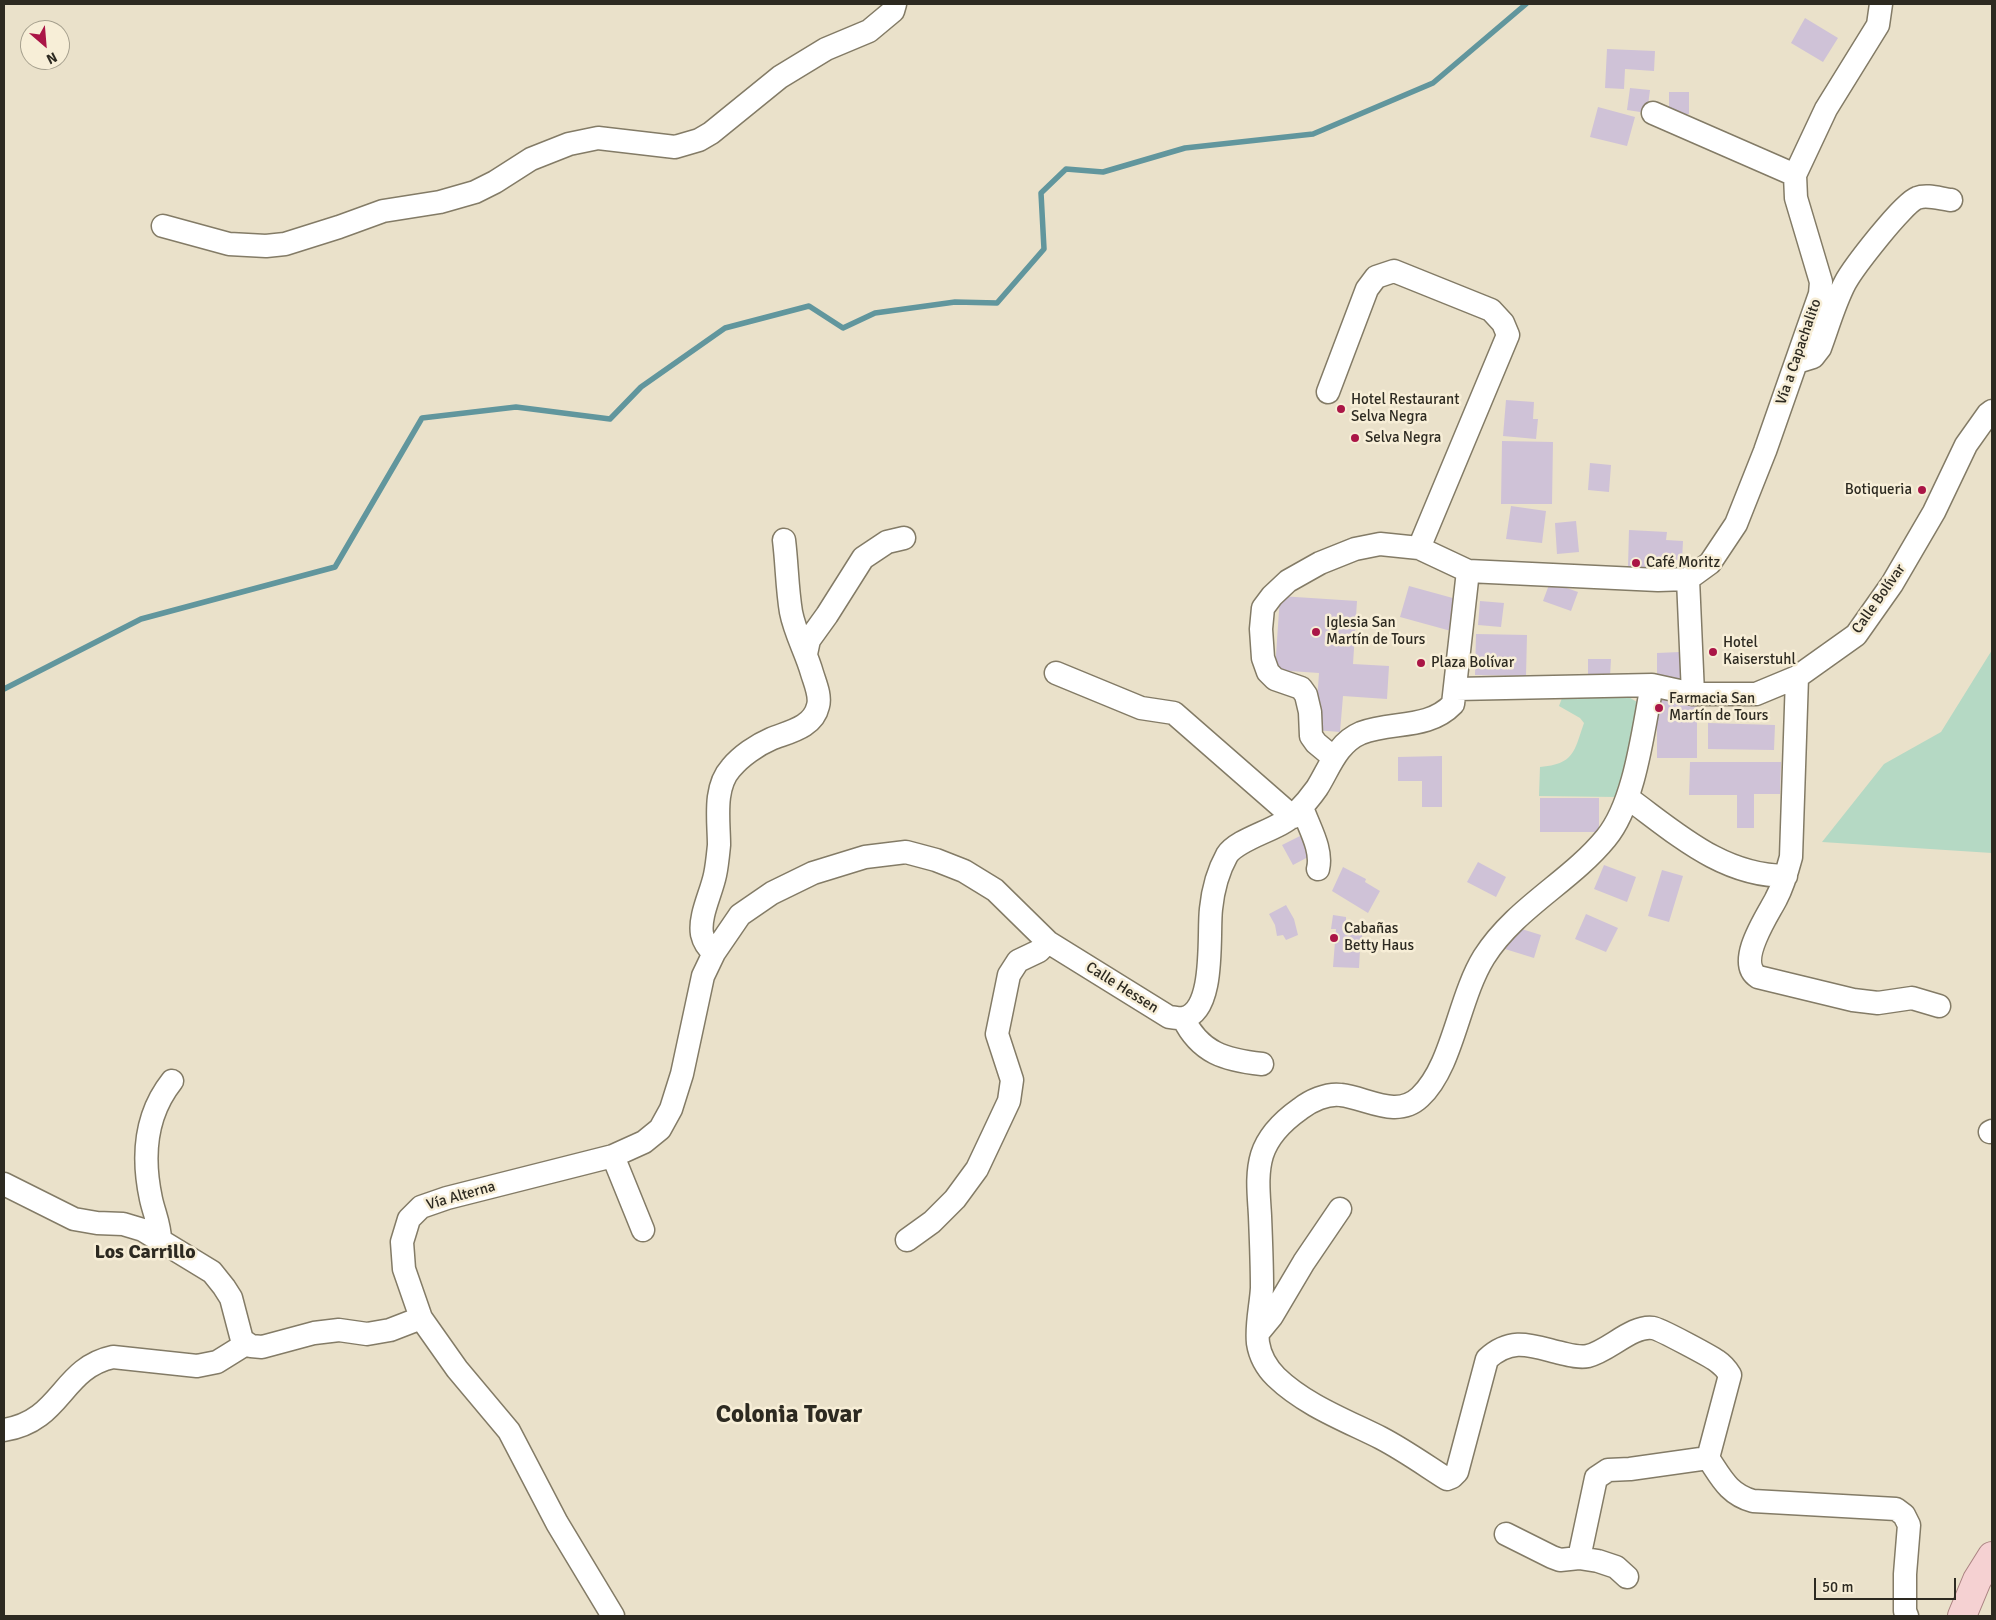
<!DOCTYPE html>
<html>
<head>
<meta charset="utf-8">
<style>
	body { margin:0 }
	#map { position:relative; width:1996px; height:1620px; overflow:hidden; background:#eae1ca; font-family:Signika,sans-serif }
	canvas { display:block }
	.frame { position:absolute; inset:0; border:5px solid #2d2a21; pointer-events:none }
	.north { position:absolute; left:20px; top:20px; width:50px; height:50px; box-sizing:border-box; background:#f7eed7; border:1px solid #a6a08e; border-radius:50%; rotate:153deg; font-size:14px; font-weight:700; line-height:20px; text-align:center; color:#2d2a21 }
	.north::after { content:''; display:block; margin:auto; width:18px; height:22px; background:#aa1546; clip-path:polygon(50% 0,100% 100%,50% 72%,0 100%) }
	.scale { position:absolute; left:1814px; top:1578px; width:142px; height:22px; box-sizing:border-box; border:2px solid #2d2a21; border-top:0; padding-left:6px; font-size:15px; line-height:18px; white-space:nowrap; color:#2d2a21; -webkit-text-stroke:4px #f7eed7; paint-order:stroke }
</style>
</head>
<body>
<div id="map">
<canvas width="1996" height="1620"></canvas>
<div class="frame"></div>
<div class="north">N</div>
<div class="scale">50 m</div>
</div>
<script>
const ctx = document.querySelector('canvas').getContext('2d');
ctx.lineJoin = 'round';
function fillPath(path, color) { ctx.fillStyle = color; ctx.fill(path, 'evenodd'); }
function trace(path, color, width, dash) { ctx.strokeStyle = color; ctx.lineWidth = width; ctx.lineCap = dash ? 'butt' : 'round'; ctx.setLineDash(dash || []); ctx.stroke(path); }
function drawText(font, color, halo, rows, align = 'center') {
  ctx.font = font + ' Signika,sans-serif'; ctx.lineWidth = 5; ctx.setLineDash([]); ctx.textBaseline = 'middle'; ctx.strokeStyle = halo; ctx.fillStyle = color; for (const [text, x, y, turn = 0] of rows) {
    ctx.save(); ctx.translate(x, y); ctx.rotate((+turn || 0) * Math.PI / 180); ctx.textAlign = isNaN(turn) ? turn : align; if (halo) ctx.strokeText(text, 0, 0); ctx.fillText(text, 0, 0); ctx.restore();
  }
}
const green = new Path2D(`
	M 1992,650 L 1992,853 L 1822,842 L 1884,764 L 1941,732 Z
	M 1627,696 L 1637,702 L 1640,707 L 1616,797 L 1539,796 L 1540,767 C 1574,764 1574,752 1584,723 L 1580,718 L 1559,706 L 1562,698 Z`);
const stream = new Path2D(`
	M 4,689 L 141,619 L 335,567 L 422,418 L 516,407 L 610,419 L 641,387 L 725,328 L 809,306 L 843,328 L 875,313 L 955,302 L 997,303 L 1044,249 L 1041,193 L 1066,169 L 1103,172 L 1185,148 L 1313,134 L 1433,83 L 1526,4`);
const building = new Path2D(`
	M 1805,18 L 1838,38 L 1823,62 L 1791,43 Z
	M 1607,49 L 1655,51 L 1654,71 L 1625,69 L 1624,89 L 1605,88 Z
	M 1630,88 L 1650,90 L 1647,113 L 1627,110 Z
	M 1669,92 L 1689,92 L 1689,114 L 1669,114 Z
	M 1598,107 L 1635,117 L 1627,146 L 1590,137 Z
	M 1506,400 L 1534,402 L 1533,419 L 1538,419 L 1536,439 L 1503,436 Z
	M 1502,441 L 1553,442 L 1552,504 L 1501,504 Z
	M 1590,463 L 1611,465 L 1609,492 L 1588,490 Z
	M 1511,506 L 1546,511 L 1542,543 L 1506,539 Z
	M 1576,521 L 1579,552 L 1557,554 L 1555,523 Z
	M 1629,530 L 1667,532 L 1666,540 L 1683,541 L 1682,560 L 1670,560 L 1669,568 L 1628,567 Z
	M 1550,582 L 1578,592 L 1571,611 L 1543,601 Z
	M 1409,586 L 1460,600 L 1451,631 L 1400,617 Z
	M 1280,596 L 1357,601 L 1353,664 L 1389,666 L 1387,699 L 1343,696 L 1340,732 L 1315,730 L 1319,673 L 1275,670 Z
	M 1480,601 L 1504,603 L 1501,627 L 1478,625 Z
	M 1476,634 L 1527,635 L 1526,676 L 1475,675 Z
	M 1680,652 L 1680,679 L 1657,679 L 1657,653 Z
	M 1588,659 L 1611,659 L 1610,677 L 1588,677 Z
	M 1657,700 L 1697,700 L 1697,758 L 1657,758 Z
	M 1708,723 L 1775,725 L 1774,750 L 1708,749 Z
	M 1442,756 L 1442,807 L 1422,807 L 1422,781 L 1398,781 L 1398,757 Z
	M 1690,762 L 1781,762 L 1780,794 L 1754,794 L 1754,828 L 1737,828 L 1737,795 L 1689,795 Z
	M 1540,798 L 1599,798 L 1599,832 L 1540,832 Z
	M 1300,836 L 1310,856 L 1293,865 L 1282,845 Z
	M 1478,862 L 1506,877 L 1496,897 L 1467,882 Z
	M 1604,865 L 1636,877 L 1627,902 L 1594,889 Z
	M 1343,867 L 1366,879 L 1365,882 L 1380,891 L 1368,913 L 1332,891 Z
	M 1662,870 L 1683,876 L 1669,922 L 1648,916 Z
	M 1286,905 L 1294,919 L 1298,935 L 1286,940 L 1283,935 L 1277,936 L 1275,925 L 1269,914 Z
	M 1586,914 L 1618,928 L 1606,952 L 1575,939 Z
	M 1333,915 L 1346,917 L 1346,928 L 1361,930 L 1363,941 L 1360,950 L 1359,968 L 1333,967 L 1336,929 L 1331,929 Z
	M 1512,926 L 1541,935 L 1534,958 L 1505,949 Z`);
const minor = new Path2D(`
	M 1653,113 L 1795,175
	M 163,226 L 229,244 L 266,246 L 285,244 L 339,227 L 383,211 L 440,202 L 475,192 L 495,182 L 531,159 L 569,144 L 598,138 L 675,147 L 699,140 L 711,133 L 780,77 L 826,49 L 869,31 L 893,11 L 895,4
	M 1797,362 L 1813,357 L 1820,348 C 1828,327 1834,304 1845,283 C 1853,268 1903,203 1917,198 C 1927,194 1941,199 1951,200
	M 1328,392 L 1367,289 L 1376,277 L 1394,271 L 1491,310 L 1503,323 L 1508,335 L 1419,548
	M 1688,579 L 1710,563 L 1736,524 L 1765,451 L 1820,294 L 1821,282 L 1796,198 L 1795,175 L 1826,109 L 1878,25 L 1881,4
	M 1688,579 L 1693,694
	M 806,654 L 809,640 L 827,615 L 863,558 L 887,542 L 904,538
	M 1056,673 L 1141,708 L 1174,713 L 1293,817
	M 1797,677 L 1791,857 C 1787,872 1783,886 1776,899 C 1768,915 1735,962 1758,977 L 1853,1000 L 1878,1003 L 1912,998 L 1939,1006
	M 1652,685 C 1643,730 1635,803 1606,838 C 1570,882 1515,908 1484,957 C 1458,999 1453,1066 1420,1097 C 1397,1119 1367,1098 1341,1095 C 1327,1093 1310,1101 1300,1109 C 1283,1121 1268,1136 1262,1155 C 1256,1175 1259,1196 1260,1216 C 1261,1240 1262,1264 1262,1288 C 1261,1306 1256,1325 1258,1343 C 1260,1356 1267,1368 1276,1377 C 1305,1405 1345,1420 1381,1438 C 1404,1450 1425,1465 1447,1479 L 1452,1477 L 1457,1472 L 1487,1359 C 1512,1336 1532,1346 1561,1353 C 1570,1355 1579,1358 1588,1356 C 1609,1351 1632,1325 1653,1328 C 1660,1329 1710,1356 1717,1361 C 1723,1365 1727,1370 1730,1375 L 1708,1458
	M 1456,689 L 1652,685 L 1693,694 L 1756,694 L 1797,677 L 1856,635 L 1892,584 L 1934,512 L 1966,445 L 1988,414 L 1992,411
	M 1334,758 L 1316,743 L 1311,736 L 1310,712 L 1306,695 L 1301,688 L 1275,679 L 1268,672 L 1263,658 L 1261,629 L 1263,608 L 1272,596 L 1288,581 L 1320,563 L 1355,549 L 1380,544 L 1419,548 L 1468,571 L 1658,580 L 1688,579
	M 1628,798 C 1676,833 1722,876 1786,876
	M 1302,807 C 1308,826 1323,849 1318,869
	M 714,953 C 708,948 704,943 702,934 C 699,916 711,894 715,875 C 717,866 718,855 719,845 C 719,821 713,788 731,768 C 741,756 757,745 771,739 C 788,732 813,728 818,706 C 821,696 815,683 812,673 C 806,652 795,633 791,612 C 787,588 787,564 784,540
	M 1183,1018 C 1200,1053 1225,1060 1262,1064
	M 1990,1132 L 1992,1131
	M 613,1156 L 643,1230
	M 4,1184 L 74,1219 L 97,1223 L 123,1224 L 143,1230 L 212,1272 L 224,1287 L 231,1298 L 242,1340 L 251,1346 L 262,1347 L 314,1333 L 339,1330 L 367,1334 L 390,1330 L 421,1318
	M 160,1240 C 160,1225 154,1213 151,1199 C 142,1157 145,1115 172,1081
	M 907,1240 L 932,1222 L 955,1199 L 977,1169 L 994,1133 L 1009,1101 L 1012,1080 L 997,1034 L 1009,975 L 1018,961 L 1039,951 L 1048,942
	M 1258,1333 L 1272,1316 L 1304,1262 L 1340,1209
	M 4,1430 C 62,1421 61,1368 113,1357 L 197,1366 L 217,1362 L 246,1344
	M 1506,1534 L 1552,1557 L 1560,1560 L 1579,1558 L 1598,1561 L 1616,1567 L 1627,1577
	M 1579,1558 L 1596,1478 L 1608,1470 L 1630,1469 L 1708,1458 C 1721,1477 1728,1494 1753,1501 L 1896,1509 L 1904,1515 L 1909,1525 L 1905,1574 L 1905,1611 L 1907,1616
	M 613,1616 L 557,1523 L 509,1431 L 457,1369 L 421,1318 L 404,1269 L 402,1242 L 409,1219 L 421,1207 L 447,1198 L 613,1156 L 644,1142 L 660,1129 L 671,1109 L 682,1074 L 703,976 L 714,953 L 740,915 L 772,893 L 813,873 L 865,857 L 906,852 L 936,860 L 964,871 L 995,890 L 1048,942 L 1169,1017 C 1173,1017 1179,1019 1184,1018 C 1216,1010 1208,934 1211,909 C 1213,889 1217,873 1227,855 C 1238,838 1279,830 1295,814 C 1303,806 1310,798 1317,788 C 1329,769 1337,743 1361,733 C 1392,721 1428,730 1453,704 L 1468,571`);
const major = new Path2D(`
	M 1962,1616 L 1977,1580 L 1992,1556`);
const markers = [
	[1341,409,5,"#aa1546"],
	[1355,438,5,"#aa1546"],
	[1922,490,5,"#aa1546"],
	[1636,563,5,"#aa1546"],
	[1316,632,5,"#aa1546"],
	[1713,652,5,"#aa1546"],
	[1421,663,5,"#aa1546"],
	[1659,708,5,"#aa1546"],
	[1334,938,5,"#aa1546"]
];
const streetNames = [
	["Vía a Capachalito",1799,352,-71],
	["Calle Bolívar",1879,599,-55],
	["Calle Hessen",1122,988,32],
	["Vía Alterna",461,1196,-16]
];
const poiNames = [
	["Hotel Restaurant",1351,400],
	["Selva Negra",1351,417],
	["Selva Negra",1365,438],
	["Botiqueria",1912,490,"right"],
	["Café Moritz",1646,563],
	["Iglesia San",1326,623],
	["Martín de Tours",1326,640],
	["Hotel",1723,643],
	["Kaiserstuhl",1723,660],
	["Plaza Bolívar",1431,663],
	["Farmacia San",1669,699],
	["Martín de Tours",1669,716],
	["Cabañas",1344,929],
	["Betty Haus",1344,946]
];
const districtNames = [
	["Los Carrillo",145,1253]
];
const townNames = [
	["Colonia Tovar",789,1415]
];
fillPath(green, '#b5d9c4');
trace(stream, '#61969d', 5.5);
fillPath(building, '#cfc2d7');
trace(minor, '#837b66', 25);
trace(major, '#aa8281', 30);
trace(minor, '#fff', 22);
trace(major, '#f5d1d2', 28);
for (const [x, y, r, color] of markers) { const dot = new Path2D(); dot.arc(x, y, r, 0, 2 * Math.PI); ctx.fillStyle = color; ctx.fill(dot); trace(dot, '#f7eed7', 2); }
drawText('15px', '#2d2a21', '#f7eed7', streetNames);
drawText('15px', '#2d2a21', '#f7eed7', poiNames, 'left');
drawText('bold 20px', '#2d2a21', '#f7eed7', districtNames);
drawText('bold 25px', '#2d2a21', '#f7eed7', townNames);
</script>
</body>
</html>
